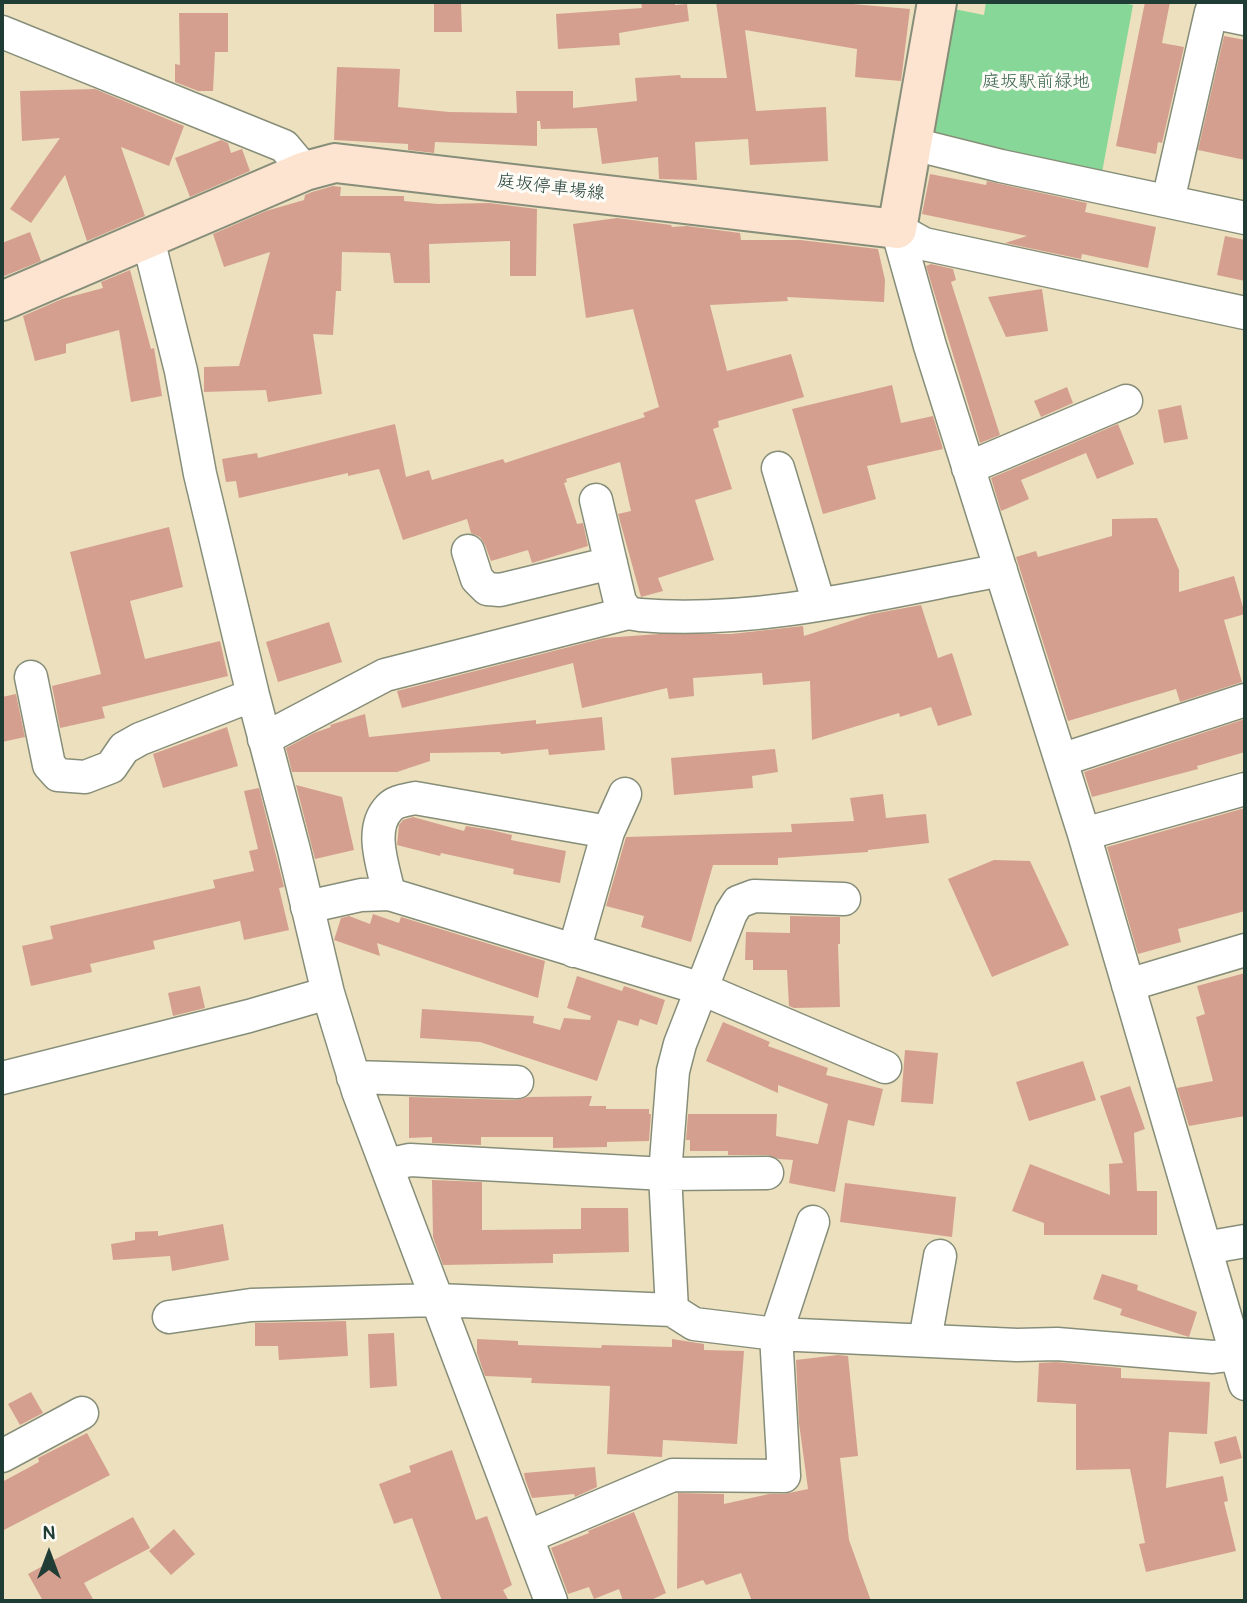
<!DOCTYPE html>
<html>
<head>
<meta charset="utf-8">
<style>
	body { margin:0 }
	#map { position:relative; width:1247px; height:1603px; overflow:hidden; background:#ece0be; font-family:Pangolin,sans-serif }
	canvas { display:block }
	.frame { position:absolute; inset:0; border:4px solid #1f3d34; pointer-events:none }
	.north { position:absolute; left:14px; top:1519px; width:70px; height:70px; -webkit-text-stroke:5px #fdfcf7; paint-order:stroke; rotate:0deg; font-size:19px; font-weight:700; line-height:28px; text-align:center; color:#1f3d34 }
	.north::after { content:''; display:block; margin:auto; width:24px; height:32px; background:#1f3d34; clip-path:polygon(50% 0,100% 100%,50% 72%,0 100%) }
</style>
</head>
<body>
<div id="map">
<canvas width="1247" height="1603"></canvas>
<div class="frame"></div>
<div class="north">N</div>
</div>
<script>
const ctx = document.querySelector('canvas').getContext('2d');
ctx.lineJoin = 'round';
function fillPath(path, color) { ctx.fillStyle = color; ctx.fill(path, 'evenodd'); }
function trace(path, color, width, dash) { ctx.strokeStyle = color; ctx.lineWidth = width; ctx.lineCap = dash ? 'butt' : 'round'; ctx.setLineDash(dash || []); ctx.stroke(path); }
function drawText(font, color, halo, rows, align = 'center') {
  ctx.font = font + ' Pangolin,"Klee One",sans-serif'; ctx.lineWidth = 6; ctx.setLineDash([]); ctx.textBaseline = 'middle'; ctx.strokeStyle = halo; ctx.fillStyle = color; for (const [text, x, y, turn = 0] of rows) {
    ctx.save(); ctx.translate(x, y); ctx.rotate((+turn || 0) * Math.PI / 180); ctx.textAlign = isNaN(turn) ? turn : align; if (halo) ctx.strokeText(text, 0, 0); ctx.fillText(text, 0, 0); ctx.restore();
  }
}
const green = new Path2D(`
	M 986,2 L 1117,2 L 1133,5 L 1101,178 L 923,139 L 944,7 L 984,15 Z`);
const building = new Path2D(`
	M 641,2 L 675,2 L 675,5 L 687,4 L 689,21 L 619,33 L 620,45 L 558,49 L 556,14 L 642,8 Z
	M 716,2 L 830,2 L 910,9 L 901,81 L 855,77 L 857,49 L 745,30 L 756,111 L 826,107 L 828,161 L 750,165 L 748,139 L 695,142 L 697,180 L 659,179 L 658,157 L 602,164 L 597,128 L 541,129 L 540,121 L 537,121 L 537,146 L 435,142 L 434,153 L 408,150 L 408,144 L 334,140 L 337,67 L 400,69 L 398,107 L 449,112 L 517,113 L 516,91 L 573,91 L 573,108 L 637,101 L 635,78 L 680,75 L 681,78 L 727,78 Z
	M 1145,2 L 1170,2 L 1162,43 L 1184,47 L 1162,143 L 1158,142 L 1156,154 L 1116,146 Z
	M 434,3 L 461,3 L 462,32 L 434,32 Z
	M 179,13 L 228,13 L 228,52 L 215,52 L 213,91 L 198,91 L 175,82 L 175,64 L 180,65 Z
	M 1224,36 L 1245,40 L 1245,160 L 1198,150 Z
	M 95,89 L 184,126 L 169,166 L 121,147 L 145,216 L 87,241 L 65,175 L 31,223 L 10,209 L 60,138 L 22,141 L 20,91 Z
	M 221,140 L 228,143 L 231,153 L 242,149 L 250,171 L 190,197 L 175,158 Z
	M 930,174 L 986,185 L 987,181 L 1087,203 L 1085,212 L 1156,227 L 1148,268 L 1082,254 L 1081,259 L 1005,243 L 1027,236 L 922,214 Z
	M 333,186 L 341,187 L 340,196 L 404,196 L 404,201 L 438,204 L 489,203 L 537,209 L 536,276 L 510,276 L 510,241 L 429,244 L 430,283 L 394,283 L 390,253 L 342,252 L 341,291 L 336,291 L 333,335 L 313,334 L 322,394 L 268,402 L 266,390 L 204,392 L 204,367 L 239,366 L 270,252 L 224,267 L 213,234 L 266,211 L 304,200 L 305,195 L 312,192 Z
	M 617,218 L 671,225 L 672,227 L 687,226 L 740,233 L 741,240 L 800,240 L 878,249 L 885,280 L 884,302 L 787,297 L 788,301 L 710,305 L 727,371 L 791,354 L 804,397 L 718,421 L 719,427 L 713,429 L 732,489 L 695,500 L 714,560 L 658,578 L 663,591 L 641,597 L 618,514 L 631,511 L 620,462 L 566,479 L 567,482 L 564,483 L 577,524 L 583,523 L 588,546 L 532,563 L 528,550 L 491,561 L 485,545 L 480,537 L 471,533 L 467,519 L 403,540 L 379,469 L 348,476 L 348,473 L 239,498 L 236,481 L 226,482 L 222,459 L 257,453 L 258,458 L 395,424 L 406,477 L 429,470 L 432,480 L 503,459 L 505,463 L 563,444 L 645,417 L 643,413 L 659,407 L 633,309 L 586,318 L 573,224 Z
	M 30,232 L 41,261 L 2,277 L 2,243 Z
	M 1225,236 L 1245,240 L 1245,281 L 1217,275 Z
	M 931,264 L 953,269 L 956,280 L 951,282 L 1000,435 L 980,443 L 926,266 Z
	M 130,270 L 151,349 L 154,348 L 162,396 L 131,402 L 119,330 L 66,344 L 66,353 L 35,361 L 23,316 L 62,299 L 103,288 L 101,282 Z
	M 1042,289 L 1048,331 L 1006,337 L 988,297 Z
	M 892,385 L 901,423 L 933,416 L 943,449 L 867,466 L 876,499 L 823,514 L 792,409 Z
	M 1067,387 L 1073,403 L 1041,417 L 1034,401 Z
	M 1181,405 L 1188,439 L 1164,443 L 1158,410 Z
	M 1118,424 L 1134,464 L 1097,479 L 1086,453 L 1021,480 L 1029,499 L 1001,511 L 991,478 Z
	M 1157,518 L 1179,570 L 1179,592 L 1234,576 L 1245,614 L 1224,620 L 1242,682 L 1180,702 L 1176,689 L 1068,721 L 1016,557 L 1036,551 L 1038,557 L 1112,536 L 1112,519 Z
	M 169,527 L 183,587 L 130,601 L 145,659 L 220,641 L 228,676 L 102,707 L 105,718 L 60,728 L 52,686 L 101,674 L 70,552 Z
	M 921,605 L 938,658 L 952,653 L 972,715 L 938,726 L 931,707 L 900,717 L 899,713 L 812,740 L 810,681 L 763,685 L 762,673 L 693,678 L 694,696 L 669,699 L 667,688 L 582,708 L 573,663 L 402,708 L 397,691 L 604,638 L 659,634 L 731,634 L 803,626 L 804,636 L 872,614 Z
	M 329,622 L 342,662 L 278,682 L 266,642 Z
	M 16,694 L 25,737 L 2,742 L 2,697 Z
	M 365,714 L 369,737 L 536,720 L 536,724 L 602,717 L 605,750 L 549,755 L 548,749 L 501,754 L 500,752 L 430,753 L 430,761 L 397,772 L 292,772 L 286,748 L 314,733 L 331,727 L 330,725 Z
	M 1245,719 L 1245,752 L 1197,766 L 1198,769 L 1092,797 L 1084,772 Z
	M 227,727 L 238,766 L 163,788 L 153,754 Z
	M 775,749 L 778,772 L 752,776 L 753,788 L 674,795 L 671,758 Z
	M 296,785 L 342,797 L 354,850 L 315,859 Z
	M 259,788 L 284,887 L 279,888 L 289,930 L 244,940 L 240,921 L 153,941 L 155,949 L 90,964 L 92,972 L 31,986 L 22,946 L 53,939 L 50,926 L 215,888 L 213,880 L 254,871 L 249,851 L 258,849 L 244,791 Z
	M 883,794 L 886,818 L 926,814 L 929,843 L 868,850 L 868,852 L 778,858 L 778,865 L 713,865 L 691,942 L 641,927 L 644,916 L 606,906 L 626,837 L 792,832 L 791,824 L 854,821 L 850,798 Z
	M 1245,808 L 1245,911 L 1178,929 L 1181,942 L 1138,954 L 1107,847 Z
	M 413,817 L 464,831 L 466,826 L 491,830 L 512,835 L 511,840 L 566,851 L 560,883 L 513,874 L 514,869 L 441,853 L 440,856 L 397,845 L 399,825 L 403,820 Z
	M 994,860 L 1030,861 L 1069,945 L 992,977 L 948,879 Z
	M 373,914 L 399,923 L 401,917 L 545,961 L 538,998 L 377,943 L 380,956 L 334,940 L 341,918 L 349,916 L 370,924 Z
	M 790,916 L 840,917 L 840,944 L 838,944 L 840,1007 L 794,1008 L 789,1006 L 787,970 L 753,970 L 753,960 L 745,960 L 746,932 L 790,933 Z
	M 1245,973 L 1245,1116 L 1189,1126 L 1177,1088 L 1213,1081 L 1196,1017 L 1205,1014 L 1197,986 Z
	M 577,976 L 622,991 L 624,986 L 665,1000 L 657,1025 L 640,1019 L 638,1026 L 618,1020 L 597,1081 L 480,1042 L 420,1038 L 422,1009 L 534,1016 L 533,1023 L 560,1030 L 564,1018 L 590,1020 L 591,1016 L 567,1008 Z
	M 200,986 L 205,1008 L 173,1016 L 168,993 Z
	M 723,1022 L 770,1042 L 768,1046 L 828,1068 L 826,1075 L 883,1089 L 874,1126 L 848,1120 L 835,1192 L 789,1183 L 793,1160 L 779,1159 L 767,1155 L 728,1155 L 728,1151 L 690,1151 L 690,1140 L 686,1140 L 688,1114 L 777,1114 L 776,1136 L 818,1144 L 828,1104 L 778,1085 L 778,1093 L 706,1061 Z
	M 905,1050 L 938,1053 L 933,1104 L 901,1102 Z
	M 1083,1061 L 1096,1100 L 1029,1121 L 1016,1082 Z
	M 1130,1086 L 1145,1129 L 1134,1133 L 1137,1191 L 1157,1191 L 1157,1235 L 1044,1235 L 1044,1223 L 1012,1211 L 1030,1164 L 1110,1195 L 1109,1164 L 1123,1163 L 1100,1096 Z
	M 592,1096 L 589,1106 L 606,1106 L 606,1109 L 649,1109 L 649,1114 L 651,1114 L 649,1141 L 607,1142 L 607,1147 L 553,1148 L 553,1137 L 481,1137 L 481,1145 L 432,1143 L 432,1137 L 409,1138 L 409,1097 L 516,1100 L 528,1097 Z
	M 432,1180 L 482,1182 L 482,1230 L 581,1229 L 581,1208 L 628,1208 L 629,1252 L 553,1254 L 553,1263 L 443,1265 L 433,1237 Z
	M 845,1183 L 956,1197 L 952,1237 L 840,1222 Z
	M 223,1224 L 229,1260 L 172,1271 L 170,1256 L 113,1260 L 111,1244 L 135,1240 L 135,1232 L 158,1231 L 158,1236 Z
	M 1102,1274 L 1138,1285 L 1137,1290 L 1197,1312 L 1189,1337 L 1120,1315 L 1122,1309 L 1093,1299 Z
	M 346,1321 L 348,1356 L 279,1360 L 278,1346 L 255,1346 L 255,1323 Z
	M 394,1333 L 397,1386 L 370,1388 L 368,1334 Z
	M 477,1339 L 518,1341 L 518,1345 L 601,1348 L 602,1345 L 672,1347 L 672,1339 L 704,1344 L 704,1350 L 744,1351 L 737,1444 L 663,1440 L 662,1457 L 607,1454 L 610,1386 L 531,1383 L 532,1378 L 485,1376 L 477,1353 Z
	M 838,1355 L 848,1356 L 858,1456 L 840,1458 L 849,1540 L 871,1601 L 752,1601 L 741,1573 L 706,1585 L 703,1580 L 677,1589 L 678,1493 L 724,1494 L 724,1504 L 769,1494 L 784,1494 L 808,1489 L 799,1423 L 796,1360 Z
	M 1056,1362 L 1121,1368 L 1121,1378 L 1210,1382 L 1207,1434 L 1169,1432 L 1166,1488 L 1223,1476 L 1228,1501 L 1224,1502 L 1236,1551 L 1146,1572 L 1139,1544 L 1145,1543 L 1130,1469 L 1076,1470 L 1076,1404 L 1037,1402 L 1039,1363 Z
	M 31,1392 L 43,1413 L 20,1425 L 8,1404 Z
	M 87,1433 L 110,1475 L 2,1531 L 2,1482 L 39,1462 L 38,1458 Z
	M 1236,1436 L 1242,1458 L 1220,1464 L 1214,1442 Z
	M 452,1450 L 476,1520 L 487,1516 L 512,1585 L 503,1590 L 509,1601 L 442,1601 L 412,1518 L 394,1524 L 379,1484 L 411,1472 L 409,1466 Z
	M 595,1467 L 597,1487 L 575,1497 L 574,1494 L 532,1498 L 525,1479 L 524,1473 Z
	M 634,1512 L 666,1593 L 649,1601 L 623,1601 L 619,1589 L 594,1599 L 589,1587 L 568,1594 L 551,1548 L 589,1533 L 588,1531 Z
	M 133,1517 L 150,1548 L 84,1583 L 94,1601 L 43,1601 L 28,1574 Z
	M 174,1529 L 195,1554 L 171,1575 L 149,1551 Z`);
const minor = new Path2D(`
	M 2,32 L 284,146 L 305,171
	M 913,144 L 1001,166 L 1245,218
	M 1168,201 L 1211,12 L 1245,19
	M 897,229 L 930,346 L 1084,834 L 1245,1384
	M 897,229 L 924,244 L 1245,313
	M 148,239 L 181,371 L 200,474 L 253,695 L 294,850 L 328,993 L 358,1091 L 551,1601
	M 778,468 L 819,604
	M 968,468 L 1126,401
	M 596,500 L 620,602 L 628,613 L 640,615 C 758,625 884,592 1001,570
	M 468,551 L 477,579 L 487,589 L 500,590 L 611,563
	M 31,677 L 49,765 L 58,775 L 85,777 L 111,767 L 124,748 L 140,739 L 253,695
	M 264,739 L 385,675 L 628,613
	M 1061,760 L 1245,700
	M 1084,834 L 1245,789
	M 389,894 C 384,868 368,830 389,808 C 395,801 407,800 415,798 L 608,832
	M 307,907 L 361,895 L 389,894 L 702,989 L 885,1067
	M 574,951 L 608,832 L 625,794
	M 1128,985 L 1245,950
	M 353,1077 L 517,1082
	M 2,1078 L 249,1016 L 328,993
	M 386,1165 L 410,1160 L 665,1174 L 767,1173
	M 1205,1248 L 1245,1241
	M 672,1310 L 694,1324 L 776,1334 L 1017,1345 L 1057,1344 L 1213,1357 L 1236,1354
	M 169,1317 L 251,1305 L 437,1300 L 672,1310 L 665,1174 L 673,1071 L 680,1044 L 731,913 L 738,902 L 754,896 L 844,899
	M 925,1340 L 940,1256
	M 2,1456 L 82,1413
	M 527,1537 L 673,1475 L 784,1476 L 776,1334 L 813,1222`);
const secondary = new Path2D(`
	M 2,301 L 305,171 L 335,163 L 897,229 L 937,2`);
const parkNames = [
	["庭坂駅前緑地",1036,82]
];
const streetNames = [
	["庭坂停車場線",551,188,7]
];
fillPath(green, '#87d898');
fillPath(building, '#d59f90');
trace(minor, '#868e79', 35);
trace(secondary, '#868e79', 42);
trace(minor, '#fff', 32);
trace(secondary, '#fde4d1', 38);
drawText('18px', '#39644d', '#fdfcf7', parkNames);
drawText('18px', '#1f3d34', '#fdfcf7', streetNames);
</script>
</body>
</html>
